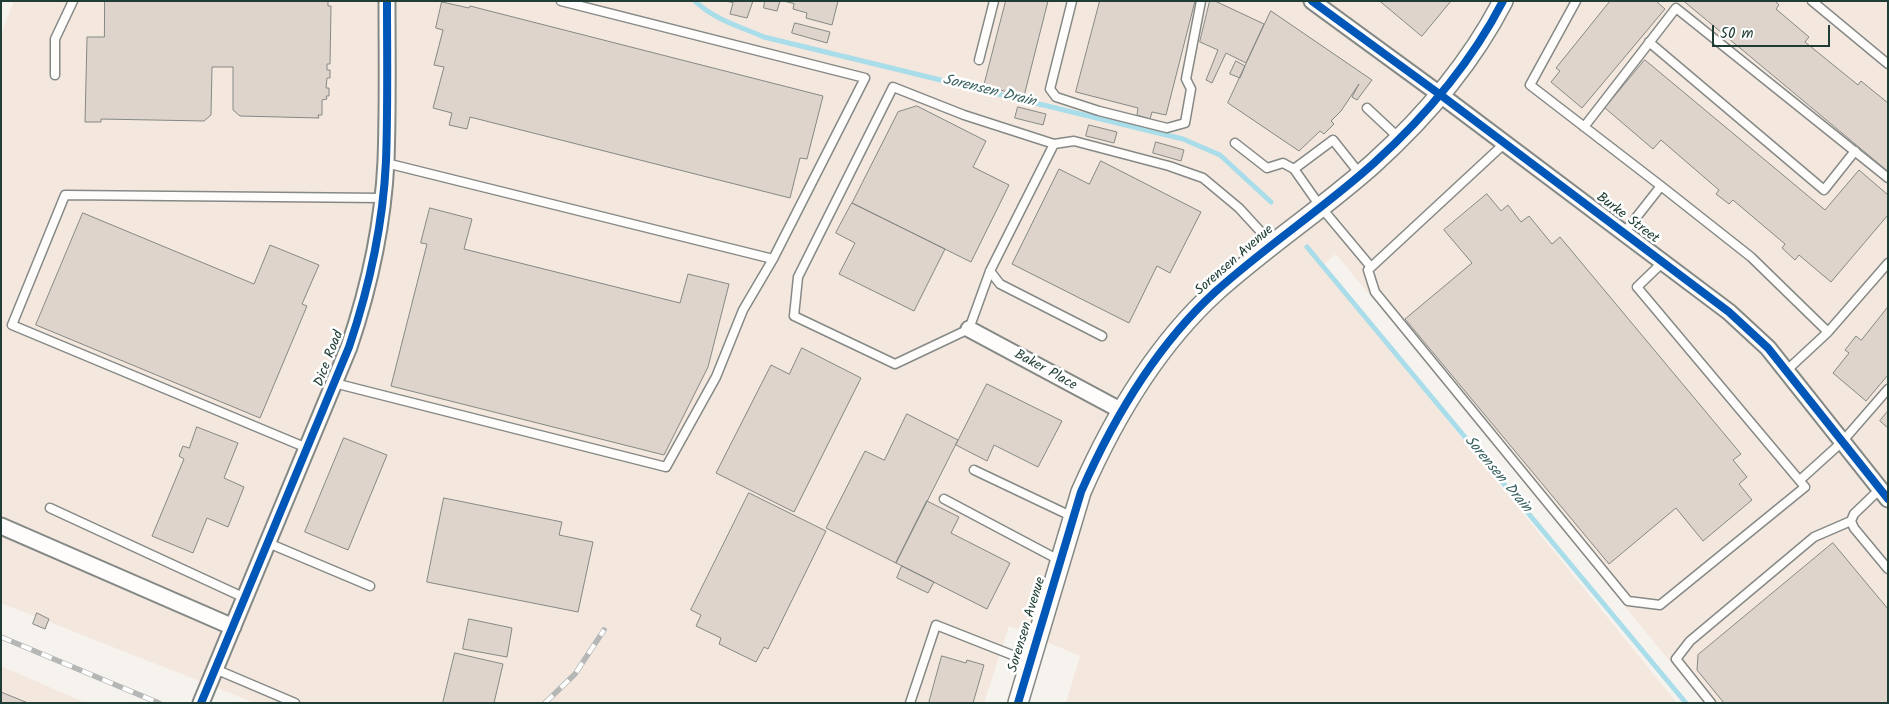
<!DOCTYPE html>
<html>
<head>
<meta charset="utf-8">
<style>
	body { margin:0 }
	#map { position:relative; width:1889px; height:704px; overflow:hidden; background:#f6f2ee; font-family:Kalam,sans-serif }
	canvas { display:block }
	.frame { position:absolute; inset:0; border:2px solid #1f3d34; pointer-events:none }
	.scale { position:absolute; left:1712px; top:25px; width:118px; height:22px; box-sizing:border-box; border:2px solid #1f3d34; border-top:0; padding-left:6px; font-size:15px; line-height:18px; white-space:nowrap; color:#1f3d34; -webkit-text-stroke:4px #fff; paint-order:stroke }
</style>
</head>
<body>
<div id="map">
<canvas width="1889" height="704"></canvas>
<div class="frame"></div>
<div class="scale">50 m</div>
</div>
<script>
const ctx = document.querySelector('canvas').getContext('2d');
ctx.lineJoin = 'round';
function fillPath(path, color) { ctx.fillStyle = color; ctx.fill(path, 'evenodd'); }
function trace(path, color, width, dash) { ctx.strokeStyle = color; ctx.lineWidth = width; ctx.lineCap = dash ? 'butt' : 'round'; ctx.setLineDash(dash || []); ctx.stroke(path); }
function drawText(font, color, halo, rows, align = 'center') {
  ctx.font = font + ' Kalam,sans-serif'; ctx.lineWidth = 5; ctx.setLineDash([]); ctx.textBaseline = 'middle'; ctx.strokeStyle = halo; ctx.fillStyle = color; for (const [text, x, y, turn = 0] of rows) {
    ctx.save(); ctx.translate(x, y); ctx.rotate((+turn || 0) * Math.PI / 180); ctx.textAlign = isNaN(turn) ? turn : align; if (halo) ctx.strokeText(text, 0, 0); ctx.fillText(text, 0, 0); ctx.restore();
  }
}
const built = new Path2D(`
	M 14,1 L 1888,1 L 1888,703 L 1704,703 L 1336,254 L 1322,266 L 1677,703 L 1066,703 L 1080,656 L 1009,626 L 984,703 L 255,703 L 1,603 L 1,34 Z
	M 1,666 L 86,703 L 1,703 Z`);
const stream = new Path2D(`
	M 695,1 C 713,19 741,27 764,37 L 1183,139 L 1220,155 L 1271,202
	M 1307,247 L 1686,703`);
const building = new Path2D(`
	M 105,1 L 328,1 L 328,6 L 331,6 L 330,64 L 327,64 L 327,70 L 330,70 L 330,78 L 327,78 L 326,88 L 329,88 L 329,96 L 326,96 L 327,99 L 322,100 L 322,115 L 318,115 L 319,118 L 240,116 L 233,110 L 233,67 L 212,67 L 211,115 L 204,121 L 101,119 L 101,122 L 85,122 L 87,37 L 104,37 Z
	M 726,1 L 753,1 L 747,18 L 730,14 L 733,3 Z
	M 765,1 L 780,1 L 777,11 L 764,8 Z
	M 784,1 L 838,1 L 832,25 L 806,18 L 807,13 L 793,9 L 794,4 Z
	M 1006,1 L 1048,1 L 1024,96 L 984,86 Z
	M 1100,1 L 1195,1 L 1166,115 L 1152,112 L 1150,119 L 1137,115 L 1138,108 L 1076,92 Z
	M 1210,1 L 1215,1 L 1264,24 L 1246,63 L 1226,53 L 1212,83 L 1206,80 L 1218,50 L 1200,42 Z
	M 1380,1 L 1451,1 L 1422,36 Z
	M 1656,1 L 1665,9 L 1582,108 L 1551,82 L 1560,71 L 1556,68 L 1610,1 Z
	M 1684,1 L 1775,1 L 1779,5 L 1776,9 L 1809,37 L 1805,42 L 1858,85 L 1861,81 L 1888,103 L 1888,171 Z
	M 442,2 L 469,8 L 470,6 L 823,96 L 807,159 L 800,158 L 790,198 L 470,117 L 467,129 L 449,125 L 452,113 L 433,108 L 444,67 L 434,65 L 443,30 L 436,28 Z
	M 1271,11 L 1372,80 L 1357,100 L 1352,97 L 1359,84 L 1341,111 L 1331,121 L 1334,124 L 1324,134 L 1320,131 L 1299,151 L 1228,103 Z
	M 795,23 L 830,32 L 827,43 L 792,33 Z
	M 1645,60 L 1825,210 L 1859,170 L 1888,195 L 1888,215 L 1831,282 L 1799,255 L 1795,260 L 1782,248 L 1785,244 L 1733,200 L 1729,204 L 1716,194 L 1719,190 L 1661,140 L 1653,149 L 1605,108 Z
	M 1236,61 L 1245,66 L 1240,78 L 1230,74 Z
	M 917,106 L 986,141 L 973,167 L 1009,185 L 971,262 L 852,203 L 898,112 Z
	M 1018,107 L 1046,114 L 1043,125 L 1015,118 Z
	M 1089,125 L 1117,132 L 1114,143 L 1086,136 Z
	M 1156,142 L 1184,150 L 1181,161 L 1153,153 Z
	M 1101,161 L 1201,212 L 1170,273 L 1157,266 L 1129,323 L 1012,264 L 1059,169 L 1089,184 Z
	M 1487,194 L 1501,211 L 1508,205 L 1521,222 L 1529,216 L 1552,244 L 1560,237 L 1741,454 L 1733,460 L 1747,477 L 1739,484 L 1752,500 L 1703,541 L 1676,508 L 1609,564 L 1405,319 L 1472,263 L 1444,230 Z
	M 852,203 L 945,249 L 914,311 L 839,274 L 855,243 L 836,233 Z
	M 430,208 L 472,219 L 464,249 L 680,303 L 688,274 L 729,284 L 708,367 L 664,455 L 391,386 L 427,244 L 421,243 Z
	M 83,213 L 254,284 L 270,245 L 319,265 L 302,304 L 307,306 L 260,418 L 36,325 Z
	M 1888,307 L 1888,375 L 1866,401 L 1833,373 L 1849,353 L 1845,350 L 1856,336 L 1861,340 Z
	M 802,348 L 861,378 L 794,512 L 716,473 L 771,365 L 789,374 Z
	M 987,384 L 1062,421 L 1038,467 L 994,445 L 987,461 L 956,445 Z
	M 1888,411 L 1888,428 L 1880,421 Z
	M 907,414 L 958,440 L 896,563 L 826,528 L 865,451 L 884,460 Z
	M 197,427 L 238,443 L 224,478 L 244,487 L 228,527 L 207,518 L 193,553 L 152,536 L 184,459 L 179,456 L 183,446 L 189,448 Z
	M 344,438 L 387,455 L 348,550 L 305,532 Z
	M 749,493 L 826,531 L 768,649 L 764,647 L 756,662 L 719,644 L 721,638 L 696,626 L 701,615 L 691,610 Z
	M 444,498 L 562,522 L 559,535 L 593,542 L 578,612 L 427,582 Z
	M 927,501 L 959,517 L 951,533 L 1010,563 L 987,609 L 896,563 Z
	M 1833,543 L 1888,609 L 1888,703 L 1724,703 L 1697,670 L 1698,655 Z
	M 902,566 L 934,582 L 928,593 L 897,578 Z
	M 37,613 L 49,619 L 45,629 L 33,624 Z
	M 469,619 L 512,628 L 507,657 L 463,649 Z
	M 455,653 L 503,664 L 494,703 L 443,703 Z
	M 942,656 L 966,663 L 967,660 L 984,665 L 973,703 L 929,703 Z
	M 1,692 L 28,703 L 1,703 Z`);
const service = new Path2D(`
	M 1072,1 L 1050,89 L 1056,97 L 1099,111 L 1167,128 L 1185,123 L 1191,89 L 1186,79 L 1201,1
	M 1576,1 L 1530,85 L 1661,186
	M 1812,1 L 1888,64
	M 1649,42 L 1824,190 L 1855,151
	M 979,60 L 994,1
	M 55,75 L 55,39 L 73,1
	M 1367,108 L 1399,138
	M 1584,127 L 1676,8 L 1888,178
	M 1235,143 L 1267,168 L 1283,163 L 1294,169 L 1320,206 L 1371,267
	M 1505,143 L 1368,270 L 1375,292 L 1628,601 L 1660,605 L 1805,487 L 1637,287 L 1663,262
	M 1054,144 L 964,115 L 893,87 L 798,277 L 794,316 L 895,364 L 969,329 L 990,271 L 1054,144 L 1074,141 L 1169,166 L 1203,178 L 1239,208 L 1272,244
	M 386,163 L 773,259
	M 1294,169 L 1333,140 L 1360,174
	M 1624,233 L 1661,186 L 1751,257 L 1828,332 L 1786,371
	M 990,271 L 1000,284 L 1102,336
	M 1828,332 L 1888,263
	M 334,383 L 666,467 L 716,377 L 743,310 L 773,259 L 865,78 L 561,1
	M 307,448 L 12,325 L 65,195 L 382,198
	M 974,470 L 1073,517
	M 1800,480 L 1842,442 L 1888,389
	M 1880,489 L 1854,514 L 1851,521 L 1854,528 L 1888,569
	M 944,499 L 1059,560
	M 50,508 L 245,598
	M 268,543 L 370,586
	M 215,669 L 295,703
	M 910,703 L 936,625 L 1030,662
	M 1711,703 L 1676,659 L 1690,641 L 1814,537 L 1851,521`);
const minor = new Path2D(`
	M 1312,1 L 1442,96 L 1729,312 L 1768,348 L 1888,499
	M 969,329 L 1122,411
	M 1,526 L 233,627
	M 201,703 L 349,347 C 369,288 383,225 386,161 C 388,108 387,54 387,1`);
const tertiary = new Path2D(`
	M 1018,703 L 1081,492 C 1113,419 1156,346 1215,292 C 1266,246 1324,208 1374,163 C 1426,116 1471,63 1503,1`);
const rail = new Path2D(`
	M 1,637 L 159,703
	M 545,703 L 575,674 L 604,630`);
const cycleway = new Path2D(`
	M 1312,1 L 1442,96 L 1729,312 L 1768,348 L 1888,499
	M 201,703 L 349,347 C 369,288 383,225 386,161 C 388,108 387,54 387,1
	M 1018,703 L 1081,492 C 1113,419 1156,346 1215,292 C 1266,246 1324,208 1374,163 C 1426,116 1471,63 1503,1`);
const streetNames = [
	["Burke Street",1627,219,37],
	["Sorensen Avenue",1235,261,-41],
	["Dice Road",330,359,-69],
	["Baker Place",1045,371,29],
	["Sorensen Avenue",1028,625,-73]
];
const waterNames = [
	["Sorensen Drain",989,92,14],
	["Sorensen Drain",1497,475,50]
];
fillPath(built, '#f4e8de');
trace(stream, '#aaddea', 5);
fillPath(building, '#ded4cb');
trace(building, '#858986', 1);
trace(service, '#858986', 11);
trace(minor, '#858986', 19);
trace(tertiary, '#858986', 22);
trace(service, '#fefdfc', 8);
trace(minor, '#fefdfc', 15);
trace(tertiary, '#fefdfc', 19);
trace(rail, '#b5b7b6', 5.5);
trace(rail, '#fff', 4, [11]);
trace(cycleway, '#0057b8', 8);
drawText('14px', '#1f3d34', '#fff', streetNames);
drawText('italic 15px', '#3a6361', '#fff', waterNames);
</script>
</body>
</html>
